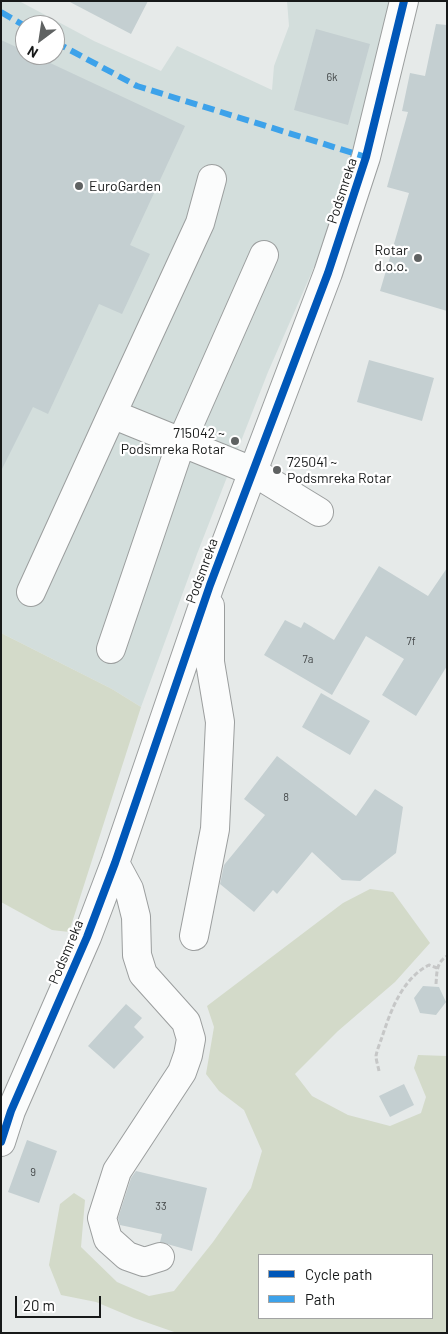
<!DOCTYPE html>
<html>
<head>
<meta charset="utf-8">
<style>
	body { margin:0 }
	#map { position:relative; width:448px; height:1334px; overflow:hidden; background:#e6eae9; font-family:Barlow,sans-serif }
	canvas { display:block }
	.frame { position:absolute; inset:0; border:2px solid #171919; pointer-events:none }
	.legend { position:absolute; left:258px; top:1254px; width:175px; height:65px; box-sizing:border-box; background:#fff; border:1px solid #a2a3a3; margin:0; padding:6px 9px; list-style:none; font-size:15px; color:#171919 }
	.legend li { display:flex; align-items:center; gap:10px; height:25px }
	.legend b { width:25px; border:1px solid #a2a3a3 }
	.north { position:absolute; left:15px; top:15px; width:50px; height:50px; box-sizing:border-box; background:#fff; border:1px solid #a2a3a3; border-radius:50%; rotate:211deg; font-size:14px; font-weight:700; line-height:20px; text-align:center; color:#171919 }
	.north::after { content:''; display:block; margin:auto; width:18px; height:22px; background:#5f6262; clip-path:polygon(50% 0,100% 100%,50% 72%,0 100%) }
	.scale { position:absolute; left:15px; top:1296px; width:86px; height:22px; box-sizing:border-box; border:2px solid #171919; border-top:0; padding-left:6px; font-size:15px; line-height:18px; white-space:nowrap; color:#171919; -webkit-text-stroke:4px #fff; paint-order:stroke }
</style>
</head>
<body>
<div id="map">
<canvas width="448" height="1334"></canvas>
<div class="frame"></div>
<ul class="legend">
<li><b style="height:6px;background:#0057b8"></b>Cycle path</li>
<li><b style="height:6px;background:#3da2ea"></b>Path</li>
</ul>
<div class="north">N</div>
<div class="scale">20 m</div>
</div>
<script>
const ctx = document.querySelector('canvas').getContext('2d');
ctx.lineJoin = 'round';
function fillPath(path, color) { ctx.fillStyle = color; ctx.fill(path, 'evenodd'); }
function trace(path, color, width, dash) { ctx.strokeStyle = color; ctx.lineWidth = width; ctx.lineCap = dash ? 'butt' : 'round'; ctx.setLineDash(dash || []); ctx.stroke(path); }
function drawText(font, color, halo, rows, align = 'center') {
  ctx.font = font + ' Barlow,sans-serif'; ctx.lineWidth = 4.5; ctx.setLineDash([]); ctx.textBaseline = 'middle'; ctx.strokeStyle = halo; ctx.fillStyle = color; for (const [text, x, y, turn = 0] of rows) {
    ctx.save(); ctx.translate(x, y); ctx.rotate((+turn || 0) * Math.PI / 180); ctx.textAlign = isNaN(turn) ? turn : align; if (halo) ctx.strokeText(text, 0, 0); ctx.fillText(text, 0, 0); ctx.restore();
  }
}
const built = new Path2D(`
	M 1,1 L 19,1 L 94,41 L 161,71 L 177,46 L 272,90 L 274,66 L 289,26 L 287,1 L 399,1 L 343,201 L 268,372 L 197,554 L 141,707 L 112,689 L 1,633 ZM 25,25 L 55,25 L 55,55 L 25,55 Z`);
const green = new Path2D(`
	M 1,633 L 112,689 L 141,707 L 69,932 L 52,930 L 1,902 Z
	M 370,889 L 393,892 L 430,943 L 395,982 L 338,1031 L 295,1074 L 312,1096 L 348,1115 L 390,1126 L 421,1113 L 426,1097 L 414,1068 L 418,1055 L 447,1056 L 447,1333 L 177,1333 L 134,1318 L 96,1302 L 61,1295 L 49,1265 L 60,1204 L 74,1193 L 85,1200 L 81,1247 L 117,1282 L 149,1296 L 174,1291 L 213,1242 L 251,1188 L 262,1151 L 244,1110 L 219,1091 L 206,1074 L 214,1027 L 207,1006 L 343,903 ZM 259,1255 L 432,1255 L 432,1318 L 259,1318 Z`);
const building = new Path2D(`
	M 68,1 L 148,1 L 131,34 Z
	M 436,24 L 447,25 L 447,311 L 380,291 L 409,193 L 387,187 L 408,112 L 402,111 L 410,73 L 425,76 Z
	M 316,29 L 370,44 L 348,125 L 294,110 Z
	M 1,40 L 25,51 L 25,55 L 33,55 L 185,126 L 130,245 L 150,254 L 122,314 L 99,304 L 48,414 L 33,407 L 1,471 Z
	M 369,360 L 434,378 L 422,421 L 357,402 Z
	M 379,566 L 428,596 L 447,568 L 447,666 L 416,716 L 382,695 L 404,659 L 366,636 L 332,695 L 264,655 L 285,620 L 301,628 L 304,622 L 334,640 Z
	M 321,693 L 370,721 L 350,755 L 302,727 Z
	M 277,756 L 356,816 L 375,789 L 403,807 L 396,853 L 360,881 L 342,880 L 312,852 L 277,894 L 273,890 L 254,912 L 220,884 L 224,865 L 265,815 L 244,799 Z
	M 423,986 L 439,987 L 446,1002 L 436,1015 L 420,1013 L 414,998 Z
	M 126,1004 L 142,1018 L 134,1027 L 144,1037 L 114,1069 L 88,1046 Z
	M 404,1084 L 414,1105 L 390,1117 L 379,1096 Z
	M 27,1140 L 57,1151 L 39,1203 L 8,1192 Z
	M 136,1171 L 207,1188 L 192,1251 L 160,1242 L 162,1234 L 120,1225 L 118,1218 L 131,1178 Z`);
const path = new Path2D(`
	M 436,984 C 437,972 436,963 447,956
	M 379,1071 C 378,1066 376,1060 376,1056 C 377,1050 380,1043 382,1037 C 391,1010 402,979 429,965 L 437,968`);
const minor = new Path2D(`
	M 212,179 L 200,223 L 112,414 L 252,471 L 319,512
	M 31,592 L 112,414
	M 111,649 L 181,443 L 264,255
	M 115,863 L 129,889 L 136,917 L 137,955 L 143,974 L 186,1022 L 191,1039 L 188,1055 L 182,1072 L 117,1171 L 102,1218 L 108,1239 L 127,1256 L 144,1262 L 160,1257
	M 194,936 L 215,829 L 220,722 L 210,662 L 210,606
	M 1,1142 L 11,1111 L 87,937 L 115,863 L 210,585 L 328,273 L 366,157 L 404,1`);
const quiet = new Path2D(`
	M 1,12 L 25,26
	M 55,42 L 137,86 L 366,157`);
const cycleway = new Path2D(`
	M 1,1142 L 11,1111 L 87,937 L 115,863 L 210,585 L 328,273 L 366,157 L 404,1`);
const markers = [
	[79,186,5,"#5f6262"],
	[418,258,5,"#5f6262"],
	[235,441,5,"#5f6262"],
	[277,470,5,"#5f6262"]
];
const numberNames = [
	["6k",332,77],
	["7f",411,641],
	["7a",308,659],
	["8",286,797],
	["9",33,1172],
	["33",161,1206]
];
const poiNames = [
	["EuroGarden",89,186],
	["Rotar",408,250,"right"],
	["d.o.o.",408,266,"right"],
	["715042 ~",225,433,"right"],
	["Podsmreka Rotar",225,449,"right"],
	["725041 ~",287,462],
	["Podsmreka Rotar",287,478]
];
const streetNames = [
	["Podsmreka",342,191,-72],
	["Podsmreka",202,571,-70],
	["Podsmreka",66,952,-67]
];
fillPath(built, '#d3dedc');
fillPath(green, '#d3dac9');
fillPath(building, '#c4cfd1');
trace(minor, '#9b9e9e', 30);
trace(path, '#c6c7c7', 3, [5, 2.5]);
trace(minor, '#fbfcfc', 28);
trace(quiet, '#3da2ea', 6, [12, 6]);
trace(cycleway, '#0057b8', 8);
for (const [x, y, r, color] of markers) { const dot = new Path2D(); dot.arc(x, y, r, 0, 2 * Math.PI); ctx.fillStyle = color; ctx.fill(dot); trace(dot, '#fff', 2); }
drawText('11px', '#424647', null, numberNames);
drawText('14px', '#171919', '#fff', poiNames, 'left');
drawText('14px', '#171919', '#fff', streetNames);
</script>
</body>
</html>
